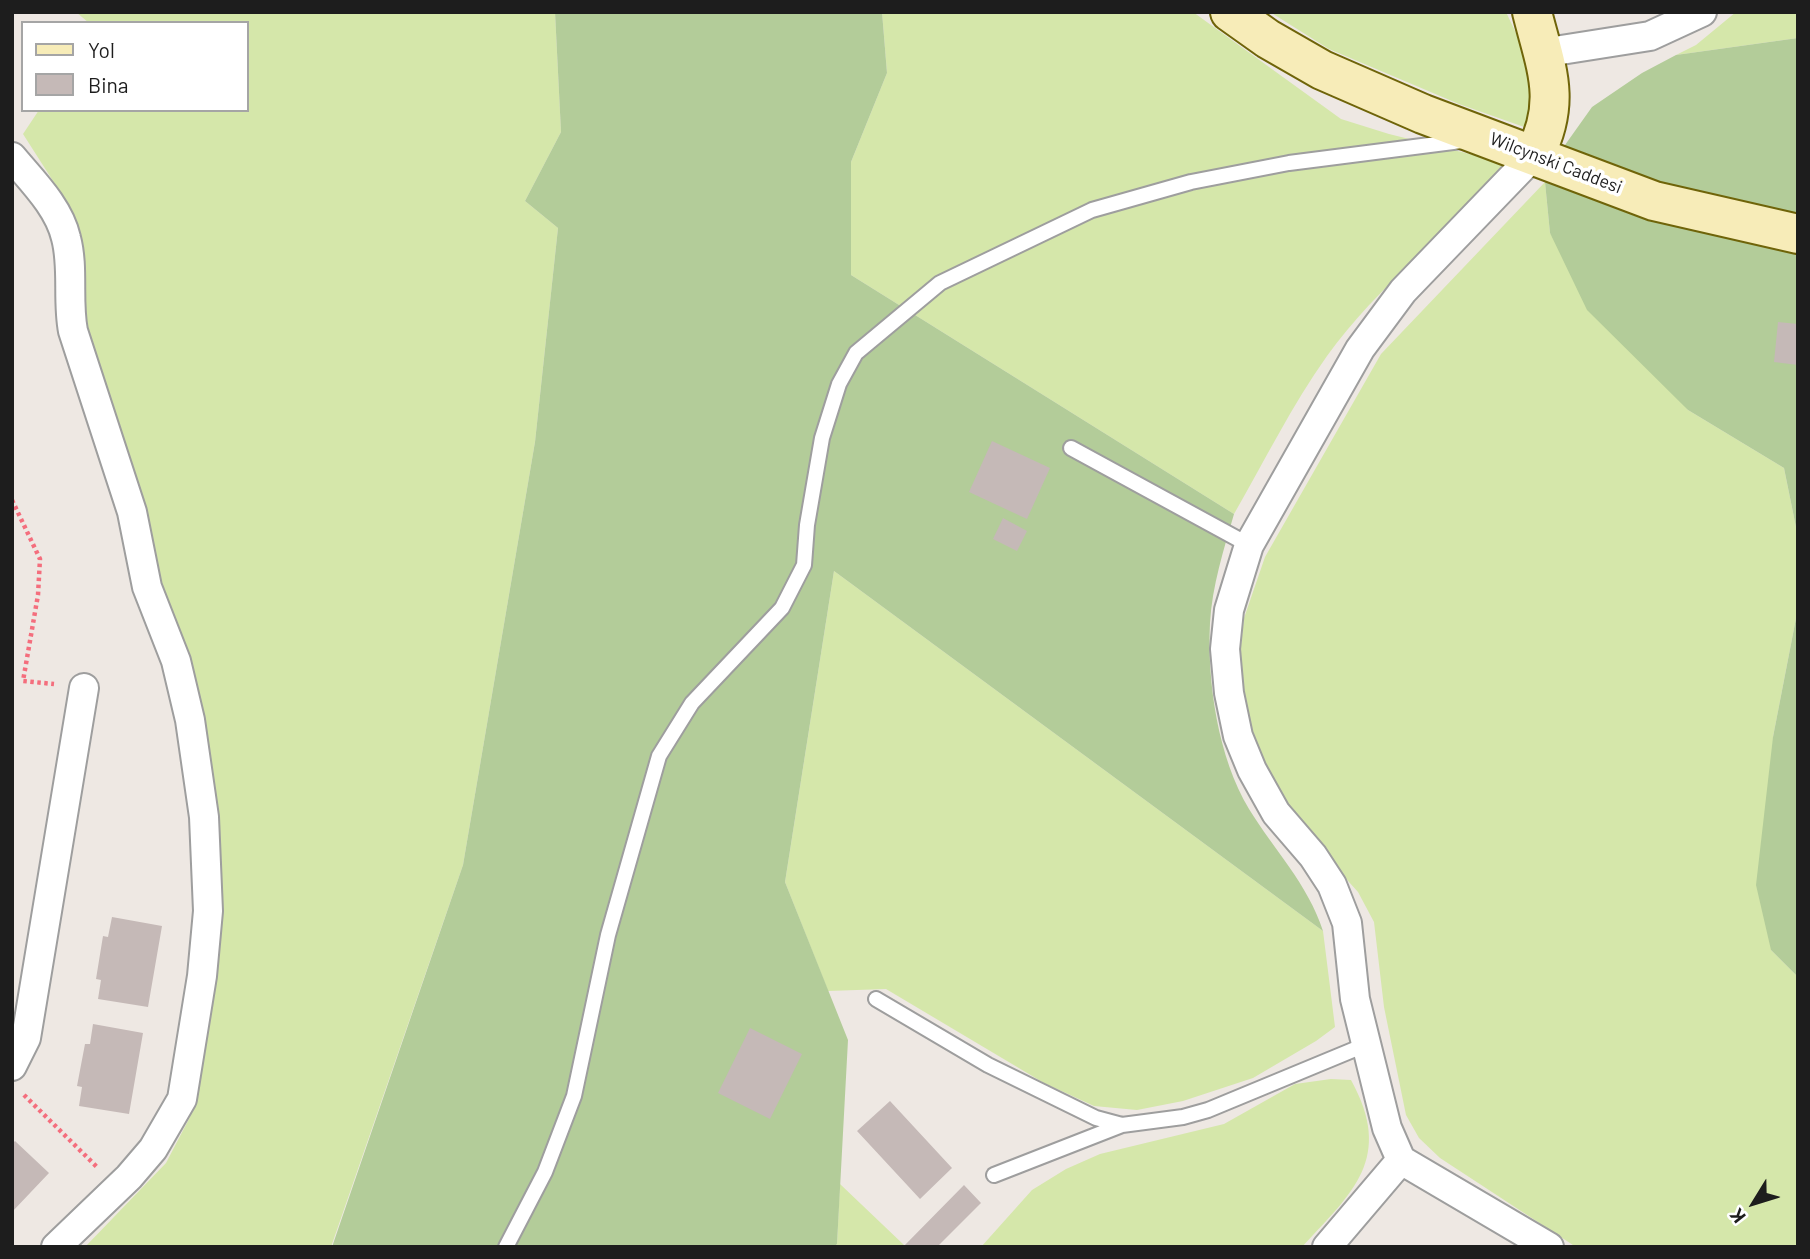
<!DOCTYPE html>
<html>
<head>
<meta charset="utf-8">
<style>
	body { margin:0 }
	#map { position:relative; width:1810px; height:1259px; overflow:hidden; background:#eee8e3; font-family:Barlow,sans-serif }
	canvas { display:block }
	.frame { position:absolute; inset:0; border:14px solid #1d1d1d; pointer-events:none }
	.legend { position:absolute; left:21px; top:21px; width:228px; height:91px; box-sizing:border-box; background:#fff; border:2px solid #a5a5a5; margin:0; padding:9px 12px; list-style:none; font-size:21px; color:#1d1d1d }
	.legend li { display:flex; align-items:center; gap:14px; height:35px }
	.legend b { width:35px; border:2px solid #a5a5a5 }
	.north { position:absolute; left:1719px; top:1168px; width:70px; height:70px; -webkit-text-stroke:5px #fff; paint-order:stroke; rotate:232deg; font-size:19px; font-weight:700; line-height:28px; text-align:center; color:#1d1d1d }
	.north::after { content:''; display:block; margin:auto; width:24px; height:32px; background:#1d1d1d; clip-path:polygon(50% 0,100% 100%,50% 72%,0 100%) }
</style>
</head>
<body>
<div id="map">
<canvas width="1810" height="1259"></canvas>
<div class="frame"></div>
<ul class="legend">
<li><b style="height:9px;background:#f7ecb8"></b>Yol</li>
<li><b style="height:19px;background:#c5b9b7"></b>Bina</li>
</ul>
<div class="north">K</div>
</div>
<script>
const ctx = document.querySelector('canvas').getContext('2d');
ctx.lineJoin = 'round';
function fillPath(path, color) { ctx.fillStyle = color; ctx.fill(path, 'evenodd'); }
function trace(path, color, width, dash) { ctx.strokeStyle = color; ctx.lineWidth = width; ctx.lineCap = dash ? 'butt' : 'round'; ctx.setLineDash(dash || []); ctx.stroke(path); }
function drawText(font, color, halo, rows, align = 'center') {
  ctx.font = font + ' Barlow,sans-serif'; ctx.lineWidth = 7; ctx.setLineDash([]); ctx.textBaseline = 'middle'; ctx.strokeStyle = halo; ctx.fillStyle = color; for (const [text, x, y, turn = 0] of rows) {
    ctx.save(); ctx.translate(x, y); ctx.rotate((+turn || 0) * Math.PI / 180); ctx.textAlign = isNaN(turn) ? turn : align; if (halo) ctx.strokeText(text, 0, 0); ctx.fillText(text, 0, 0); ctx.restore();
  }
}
const grass = new Path2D(`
	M 76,12 L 555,12 L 561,132 L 525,201 L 558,228 L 535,442 L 463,865 L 331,1247 L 85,1247 L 166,1163 L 190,1117 L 217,966 L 158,597 L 80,314 L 84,269 L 69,206 L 23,134 L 39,110 L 247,110 L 247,23 L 89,23 Z
	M 882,12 L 1193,12 L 1341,119 L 1389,134 L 1506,163 C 1451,232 1378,285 1327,356 C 1292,405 1264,462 1234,514 L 851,275 L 851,162 L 887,73 Z
	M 1270,12 L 1506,12 L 1532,67 L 1532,95 L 1527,128 L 1459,104 L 1329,49 Z
	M 1736,12 L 1798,12 L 1798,38 L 1676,55 L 1696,45 Z
	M 1545,182 L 1550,233 L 1688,410 L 1784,468 L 1798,537 L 1798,608 L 1773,737 L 1771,950 L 1798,977 L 1798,1247 L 1576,1247 L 1440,1158 L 1419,1138 L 1406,1115 L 1384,1007 L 1374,922 L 1358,892 L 1321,851 L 1269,782 L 1246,724 L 1239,663 L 1244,618 L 1265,557 L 1381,354 Z
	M 834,571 L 1323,931 L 1335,1027 L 1316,1041 L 1253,1078 L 1183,1101 L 1137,1110 L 1094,1106 L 1044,1083 L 886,989 L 828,991 L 785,882 Z
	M 1331,1079 L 1351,1080 C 1394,1158 1353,1192 1302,1247 L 981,1247 L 1032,1190 L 1066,1169 L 1100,1154 L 1224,1124 L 1295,1084 Z
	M 840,1184 L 904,1245 L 834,1247 L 837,1244 Z`);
const forest = new Path2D(`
	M 555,12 L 882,12 L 887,73 L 851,162 L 851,275 L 1234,514 C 1224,549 1212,586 1210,623 C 1207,683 1218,757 1249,809 C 1274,850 1308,884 1323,931 L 834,571 L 785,882 L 848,1040 L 837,1244 L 834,1247 L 332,1247 L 463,865 L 535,442 L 558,228 L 525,201 L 561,132 Z
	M 1798,38 L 1798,537 L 1784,468 L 1688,410 L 1587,310 L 1550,233 L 1545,182 L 1565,145 L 1592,107 L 1642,73 L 1676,55 Z
	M 1798,608 L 1798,977 L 1771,950 L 1756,885 L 1773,737 Z`);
const building = new Path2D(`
	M 1778,322 L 1798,324 L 1798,365 L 1774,362 Z
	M 992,441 L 1050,468 L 1027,519 L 969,492 Z
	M 1003,518 L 1027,531 L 1017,551 L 993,539 Z
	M 112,917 L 162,926 L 148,1007 L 98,999 L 101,980 L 96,979 L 103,936 L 108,937 Z
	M 93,1024 L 143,1033 L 129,1114 L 79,1106 L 82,1087 L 77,1086 L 85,1044 L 90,1044 Z
	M 750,1028 L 802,1054 L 770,1119 L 718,1093 Z
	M 890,1101 L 952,1168 L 920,1199 L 857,1131 Z
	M 15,1141 L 49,1173 L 12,1212 L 12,1144 Z
	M 964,1185 L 981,1203 L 937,1247 L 903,1247 Z`);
const path = new Path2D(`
	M 12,500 L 40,559 L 38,595 L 23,681 L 54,684
	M 24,1095 L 97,1167`);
const lane = new Path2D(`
	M 1071,448 L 1249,545
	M 876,999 L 988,1065 L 1096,1118 L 1122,1125 L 1183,1117 L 1208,1110 L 1365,1045
	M 994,1175 L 1122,1125
	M 506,1247 L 545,1172 L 574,1096 L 608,935 L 659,756 L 692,703 L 782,608 L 804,565 L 807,525 L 822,438 L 839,384 L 856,353 L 940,283 L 1092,210 L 1191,182 L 1289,163 L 1461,141`);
const street = new Path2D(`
	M 1542,53 L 1650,36 L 1702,12
	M 1535,154 L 1403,291 L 1360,349 L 1249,545 L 1229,610 L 1225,649 L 1229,693 L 1238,736 L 1252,770 L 1276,813 L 1313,856 L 1332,885 L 1347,923 L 1355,999 L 1387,1128 L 1401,1160 L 1549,1247
	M 12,157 C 32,181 59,207 66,238 C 74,268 67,300 73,331 L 132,512 L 147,587 L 176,661 L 190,720 L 204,817 L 208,911 L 202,976 L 182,1099 L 153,1149 L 129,1177 L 56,1247
	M 12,1066 L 26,1038 L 84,688
	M 1327,1247 L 1401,1160`);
const secondary = new Path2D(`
	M 1230,12 L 1268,39 L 1322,70 L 1423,114 L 1654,201 L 1798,234
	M 1532,12 C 1546,68 1562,100 1535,154`);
const streetNames = [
	["Wilcynski Caddesi",1556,163,21]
];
fillPath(grass, '#d5e7aa');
fillPath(forest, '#b3cc99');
fillPath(building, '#c5b9b7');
trace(lane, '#9e9e9e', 18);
trace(street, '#9e9e9e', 32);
trace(secondary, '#6f6409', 42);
trace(path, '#f46e7d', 4.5, [3.5, 3.5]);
trace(lane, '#fff', 14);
trace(street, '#fff', 28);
trace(secondary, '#f7ecb8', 38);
drawText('18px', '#1d1d1d', '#fff', streetNames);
</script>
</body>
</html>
